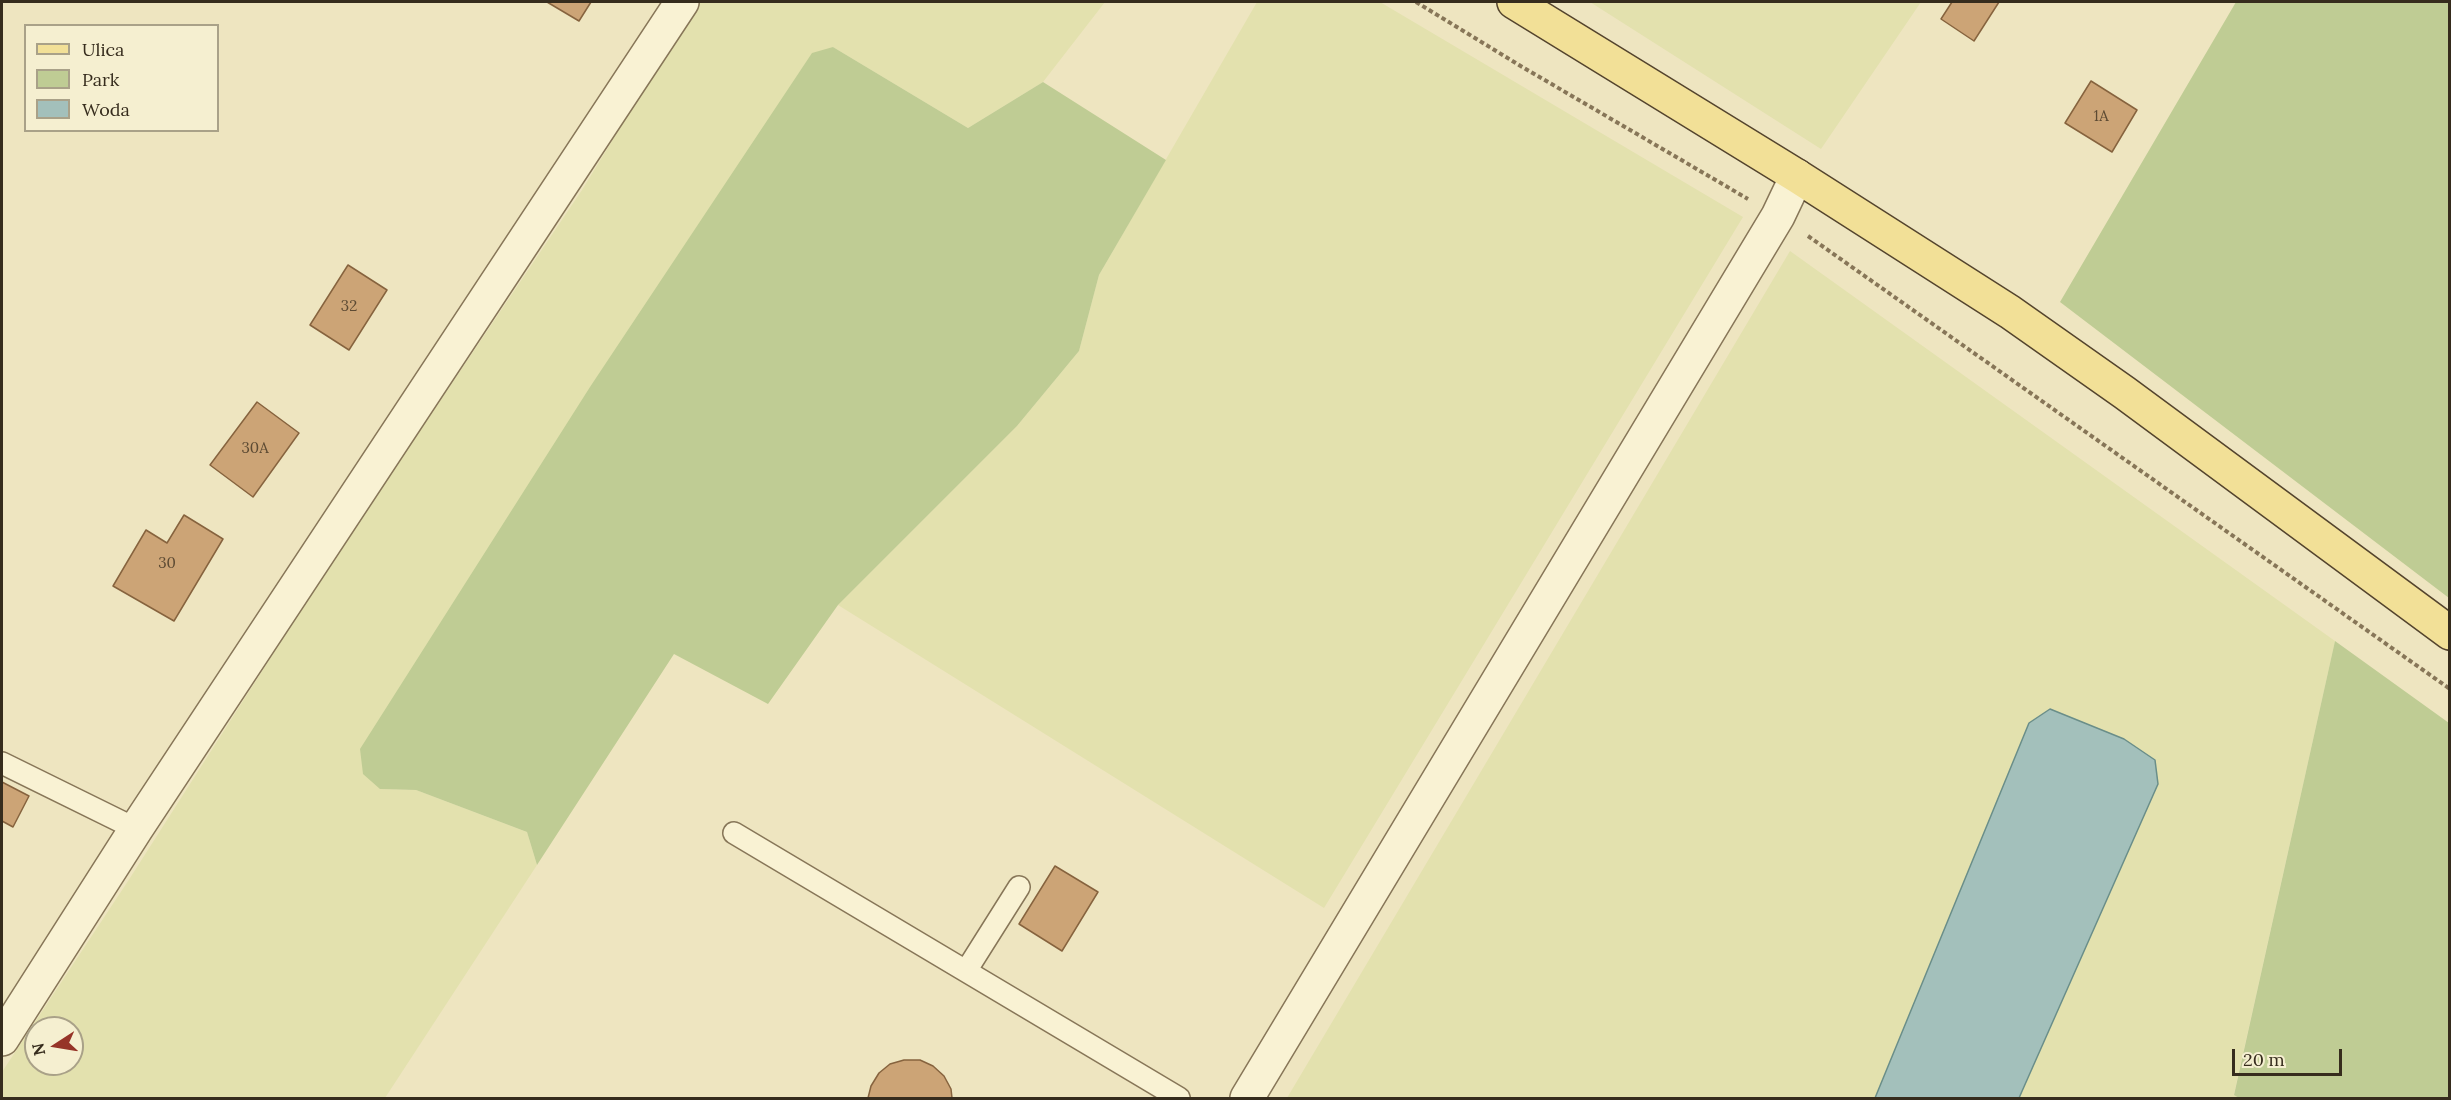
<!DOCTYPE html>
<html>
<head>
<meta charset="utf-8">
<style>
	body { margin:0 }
	#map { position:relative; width:2451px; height:1100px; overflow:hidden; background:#eee5c0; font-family:Lora,serif }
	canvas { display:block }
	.frame { position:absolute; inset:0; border:3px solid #362c1d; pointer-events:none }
	.legend { position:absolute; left:24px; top:24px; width:195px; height:108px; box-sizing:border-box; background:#f5efd0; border:2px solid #a9a188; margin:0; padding:8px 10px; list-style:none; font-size:18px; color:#362c1d }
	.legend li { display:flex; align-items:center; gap:12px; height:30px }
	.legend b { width:30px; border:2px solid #a9a188 }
	.north { position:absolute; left:24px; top:1016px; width:60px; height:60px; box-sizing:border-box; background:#f5efd0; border:2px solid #a9a188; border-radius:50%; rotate:258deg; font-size:16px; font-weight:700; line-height:24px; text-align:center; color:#362c1d }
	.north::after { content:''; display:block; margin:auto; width:21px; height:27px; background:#963428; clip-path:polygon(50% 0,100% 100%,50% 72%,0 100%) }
	.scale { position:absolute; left:2232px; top:1049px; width:110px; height:27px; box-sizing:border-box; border:3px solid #362c1d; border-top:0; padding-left:8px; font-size:18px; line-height:21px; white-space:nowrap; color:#362c1d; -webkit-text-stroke:4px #f5efd0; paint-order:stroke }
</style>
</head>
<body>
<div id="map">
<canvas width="2451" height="1100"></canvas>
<div class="frame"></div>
<ul class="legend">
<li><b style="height:8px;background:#f2e097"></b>Ulica</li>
<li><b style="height:16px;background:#bfcc94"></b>Park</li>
<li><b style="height:16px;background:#a3c0bb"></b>Woda</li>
</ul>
<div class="north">N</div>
<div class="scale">20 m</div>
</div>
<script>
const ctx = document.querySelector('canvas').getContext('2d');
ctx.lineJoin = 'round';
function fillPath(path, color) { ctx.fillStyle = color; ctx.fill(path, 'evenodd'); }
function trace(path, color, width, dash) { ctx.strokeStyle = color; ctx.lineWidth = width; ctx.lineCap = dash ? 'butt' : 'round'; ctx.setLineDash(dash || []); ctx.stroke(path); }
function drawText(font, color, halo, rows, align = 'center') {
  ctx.font = font + ' Lora,serif'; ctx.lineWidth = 4.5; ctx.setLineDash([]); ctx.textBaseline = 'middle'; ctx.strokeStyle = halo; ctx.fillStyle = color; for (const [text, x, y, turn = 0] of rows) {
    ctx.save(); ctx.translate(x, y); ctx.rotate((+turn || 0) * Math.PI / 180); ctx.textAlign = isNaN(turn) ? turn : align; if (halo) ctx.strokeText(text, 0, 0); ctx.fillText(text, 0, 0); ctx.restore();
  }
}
const farmland = new Path2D(`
	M 697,2 L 1105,2 L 1043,82 L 968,128 L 833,47 L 380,789 L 416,790 L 527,832 L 537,865 L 385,1098 L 2,1098 L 2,1072 L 130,878 L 331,563 L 582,190 ZM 36,1028 L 72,1028 L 72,1064 L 36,1064 Z
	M 1257,2 L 1380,2 L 1743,217 L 1324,908 L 838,605 L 1017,426 L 1079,351 L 1099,275 Z
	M 1590,2 L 1921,2 L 1821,149 Z
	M 1790,251 L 2335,641 L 2234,1094 L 2239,1098 L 1287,1098 Z`);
const green = new Path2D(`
	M 2236,2 L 2449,2 L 2449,598 L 2060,302 Z
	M 833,47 L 968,128 L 1043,82 L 1166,160 L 1099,275 L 1079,351 L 1017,426 L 838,605 L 768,704 L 674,654 L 537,865 L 527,832 L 416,790 L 380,789 L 363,774 L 360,749 L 590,387 L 812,53 Z
	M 2335,641 L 2449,723 L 2449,1098 L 2239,1098 L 2234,1095 Z`);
const water = new Path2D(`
	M 2050,709 L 2124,739 L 2155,760 L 2158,784 L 2019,1098 L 1875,1098 L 2029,723 Z`);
const building = new Path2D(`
	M 547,2 L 591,2 L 579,21 Z
	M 1952,2 L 1999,2 L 1974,41 L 1941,19 Z
	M 2091,81 L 2137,110 L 2112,152 L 2065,123 Z
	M 348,265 L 387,290 L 349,350 L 310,325 Z
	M 257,402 L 299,433 L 253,497 L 210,465 Z
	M 184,515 L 223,539 L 174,621 L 113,586 L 146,530 L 167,543 Z
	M 2,782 L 29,796 L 13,827 L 2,821 Z
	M 1055,866 L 1098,892 L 1062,951 L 1019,924 Z
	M 904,1060 L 920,1060 L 933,1066 L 944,1076 L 951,1089 L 952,1098 L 868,1098 L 871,1086 L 879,1073 L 890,1064 Z`);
const path = new Path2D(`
	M 1416,2 L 1519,65 L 1748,199
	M 1808,236 L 2450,689`);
const lane = new Path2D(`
	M 2,763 L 136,829
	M 734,833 L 1179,1098
	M 966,971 L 1019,887`);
const street = new Path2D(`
	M 2,1039 L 136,829 L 682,2
	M 1247,1098 L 1778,216 L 1797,176`);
const primary = new Path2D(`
	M 1514,2 L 1797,176 L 2010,312 L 2125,393 L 2450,633`);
const numberNames = [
	["1A",2101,117],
	["32",349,307],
	["30A",255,449],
	["30",167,564]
];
fillPath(farmland, '#e3e1ae');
fillPath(green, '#bfcc94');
fillPath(water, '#a3c0bb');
trace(water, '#6a8e89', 1.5);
fillPath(building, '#cca476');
trace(building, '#86633e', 1.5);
trace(lane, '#877658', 24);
trace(street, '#877658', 36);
trace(primary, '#54442d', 36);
trace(path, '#877658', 4, [4.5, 3]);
trace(lane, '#f9f2d3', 21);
trace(street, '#f9f2d3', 33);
trace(primary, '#f2e097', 33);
drawText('15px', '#5c4a33', null, numberNames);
</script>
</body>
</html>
